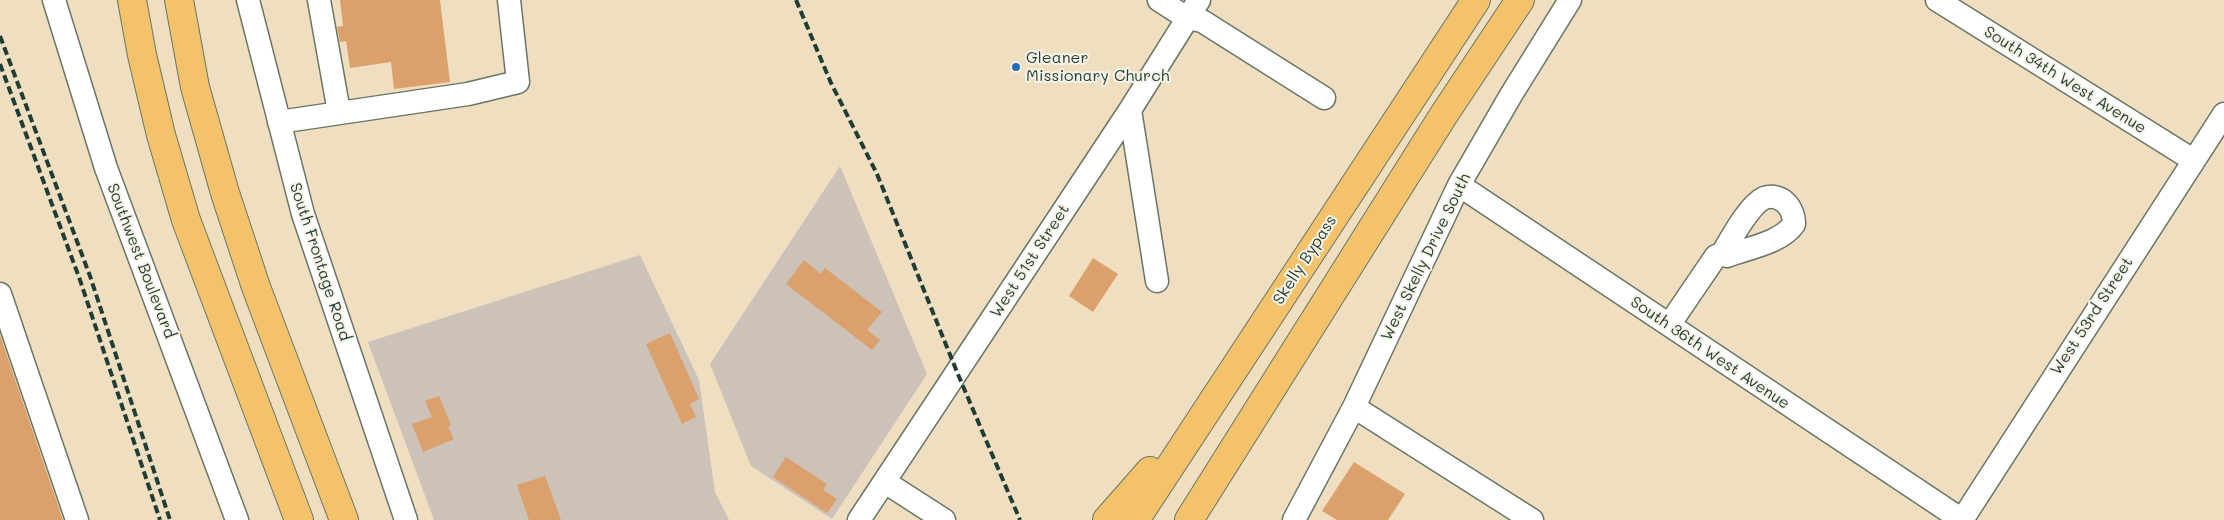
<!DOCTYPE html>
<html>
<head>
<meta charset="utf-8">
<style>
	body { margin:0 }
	canvas { display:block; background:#efdfc0 }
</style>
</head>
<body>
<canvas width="2224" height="520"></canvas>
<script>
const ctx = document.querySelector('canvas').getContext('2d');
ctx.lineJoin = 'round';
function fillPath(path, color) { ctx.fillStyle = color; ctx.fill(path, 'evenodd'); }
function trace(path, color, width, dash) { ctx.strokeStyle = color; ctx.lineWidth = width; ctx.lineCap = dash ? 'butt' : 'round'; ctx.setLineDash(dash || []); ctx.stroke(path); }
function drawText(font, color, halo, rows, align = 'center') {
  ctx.font = font + ' Mali,sans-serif'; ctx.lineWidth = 4; ctx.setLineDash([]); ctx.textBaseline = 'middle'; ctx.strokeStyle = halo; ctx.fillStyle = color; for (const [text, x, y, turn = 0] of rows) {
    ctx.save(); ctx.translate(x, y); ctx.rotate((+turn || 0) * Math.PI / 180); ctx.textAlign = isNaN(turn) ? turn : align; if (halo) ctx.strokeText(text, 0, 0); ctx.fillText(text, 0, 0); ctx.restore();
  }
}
const industrial = new Path2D(`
	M 840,166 L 927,374 L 832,519 L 751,466 L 710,364 Z
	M 640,255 L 699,380 L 715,492 L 729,520 L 434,520 L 368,342 Z`);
const building = new Path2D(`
	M 340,0 L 440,0 L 450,82 L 394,89 L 391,62 L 350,68 L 346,41 L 340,42 L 337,27 L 343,26 Z
	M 1093,258 L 1118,274 L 1093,312 L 1069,296 Z
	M 804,260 L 821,274 L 825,268 L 882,312 L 867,330 L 880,340 L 872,350 L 786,284 Z
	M 670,333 L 699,399 L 690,404 L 696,417 L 682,424 L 646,344 Z
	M 0,335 L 63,520 L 0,520 Z
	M 439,396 L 451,425 L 448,427 L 454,439 L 423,452 L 412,424 L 432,417 L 425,401 Z
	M 786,457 L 827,484 L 823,490 L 837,499 L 827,513 L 773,477 Z
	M 1354,462 L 1405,494 L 1388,520 L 1337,520 L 1322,511 Z
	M 545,476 L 561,520 L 529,520 L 517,485 Z`);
const minor = new Path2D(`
	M 54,0 L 106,168 L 237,520
	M 248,0 L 303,214 L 406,520
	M 319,0 L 339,112
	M 1159,0 L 1187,18 L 1202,21 L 1324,98
	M 1937,0 L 2193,160
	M 1130,110 L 1157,281
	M 279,122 L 468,94 L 518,82 L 509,0
	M 1459,185 L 1962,520
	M 0,294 L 77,520
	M 1669,325 L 1716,256 L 1722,254 C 1731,239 1749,205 1764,198 C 1770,196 1777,197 1782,200 C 1790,205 1794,215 1794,224 C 1781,243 1748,248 1727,256 L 1722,254
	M 1354,407 L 1532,520
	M 885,482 L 944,520
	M 859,520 L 1130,110 L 1199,0
	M 1294,520 L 1354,407 L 1459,185 L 1511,95 L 1570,0
	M 1962,520 L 2224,114`);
const highway = new Path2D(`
	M 132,0 L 142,55 L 161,135 L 186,220 L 299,520
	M 179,0 L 195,87 L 225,193 L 256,287 L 344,520
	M 1107,520 L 1150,471
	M 1135,520 L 1476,0
	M 1189,520 L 1443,116 L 1520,0`);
const rail = new Path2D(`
	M 796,0 L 831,83 L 877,174 L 957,372 L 1020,520
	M 0,36 L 90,276 L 170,520
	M 0,64 L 80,280 L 160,520`);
const markers = [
	[1016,67,5,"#1f6fb2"]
];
const poiNames = [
	["Gleaner",1026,58],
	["Missionary Church",1026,76]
];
const streetNames = [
	["South 34th West Avenue",2065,80,32],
	["West Skelly Drive South",1426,257,-64],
	["Skelly Bypass",1305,260,-57],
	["Southwest Boulevard",141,261,69],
	["West 51st Street",1030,261,-57],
	["South Frontage Road",320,262,72],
	["West 53rd Street",2092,316,-57],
	["South 36th West Avenue",1710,353,34]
];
fillPath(industrial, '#ccc2b8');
fillPath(building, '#dba06b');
trace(minor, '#687665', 25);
trace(highway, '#687665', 30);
trace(minor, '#fff', 22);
trace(highway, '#f3c26a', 28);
trace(rail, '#1f3d34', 4, [8, 4]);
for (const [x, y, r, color] of markers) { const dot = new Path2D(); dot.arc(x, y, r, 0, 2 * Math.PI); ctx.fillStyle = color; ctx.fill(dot); trace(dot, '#f7f3e8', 2); }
drawText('16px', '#1f3d34', '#f7f3e8', poiNames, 'left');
drawText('16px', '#1f3d34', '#f7f3e8', streetNames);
</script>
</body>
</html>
